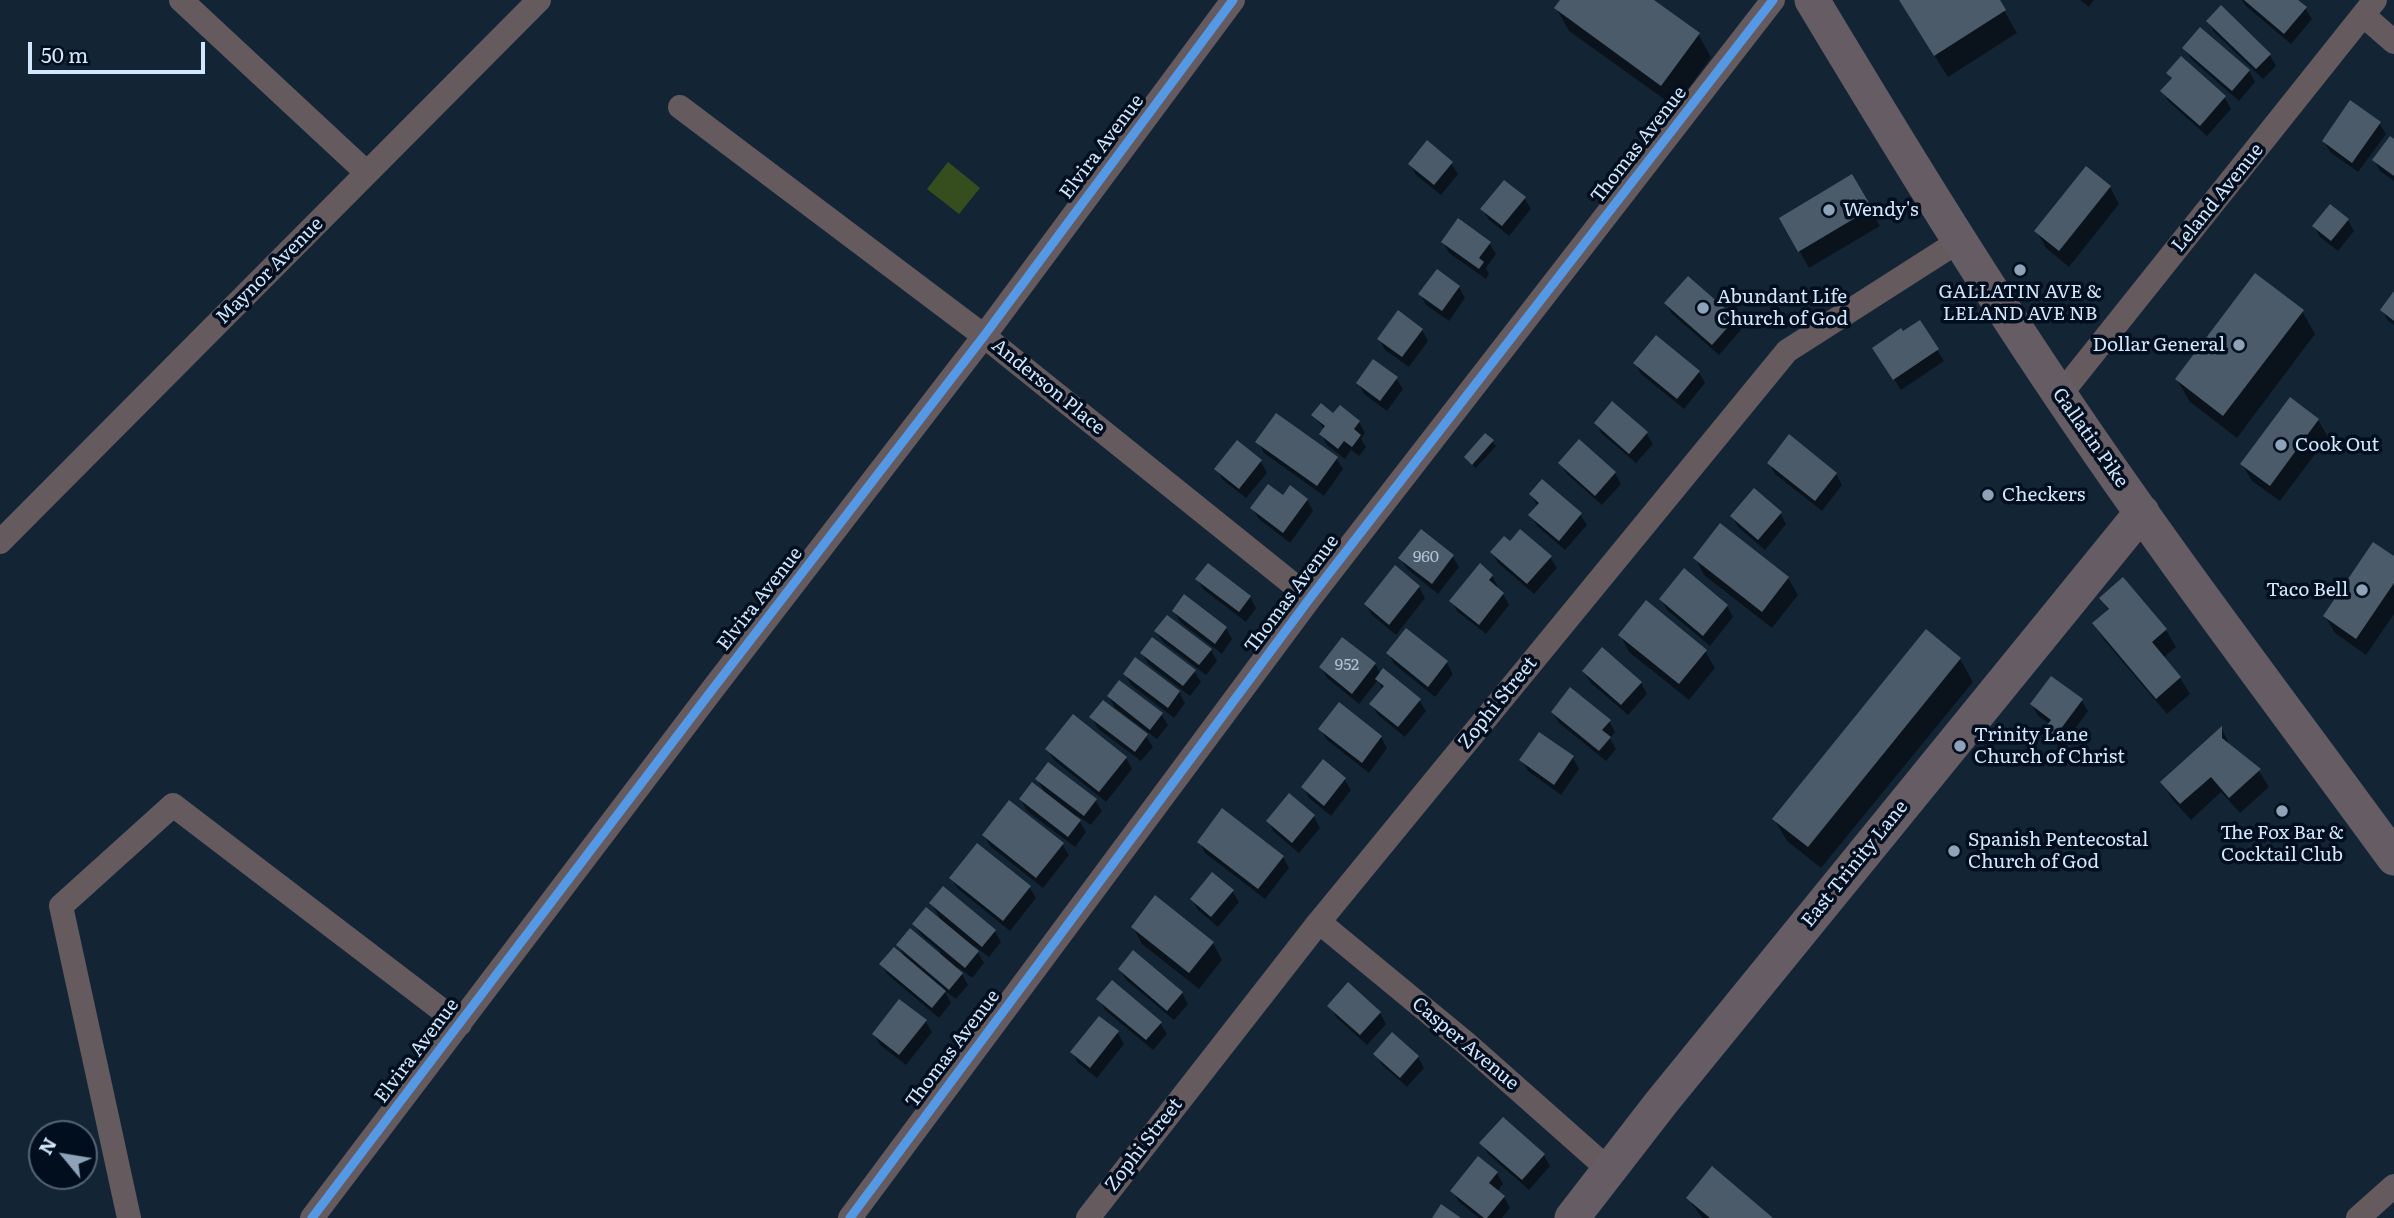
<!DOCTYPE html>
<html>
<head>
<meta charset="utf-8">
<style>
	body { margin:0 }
	#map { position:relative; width:2394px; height:1218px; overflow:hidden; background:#132534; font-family:Literata,serif }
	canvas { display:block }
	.north { position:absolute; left:28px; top:1120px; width:70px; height:70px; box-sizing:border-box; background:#010e1d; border:2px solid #546577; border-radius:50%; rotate:300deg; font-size:19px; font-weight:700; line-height:28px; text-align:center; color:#d0e7fd }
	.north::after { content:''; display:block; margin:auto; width:24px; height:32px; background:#8ea3b7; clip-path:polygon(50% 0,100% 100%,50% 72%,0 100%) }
	.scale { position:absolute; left:28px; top:42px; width:177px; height:32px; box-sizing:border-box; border:4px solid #d0e7fd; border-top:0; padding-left:9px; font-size:21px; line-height:24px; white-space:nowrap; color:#d0e7fd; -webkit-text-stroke:5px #010e1d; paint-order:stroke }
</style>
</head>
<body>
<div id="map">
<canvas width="2394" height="1218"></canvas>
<div class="north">N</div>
<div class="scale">50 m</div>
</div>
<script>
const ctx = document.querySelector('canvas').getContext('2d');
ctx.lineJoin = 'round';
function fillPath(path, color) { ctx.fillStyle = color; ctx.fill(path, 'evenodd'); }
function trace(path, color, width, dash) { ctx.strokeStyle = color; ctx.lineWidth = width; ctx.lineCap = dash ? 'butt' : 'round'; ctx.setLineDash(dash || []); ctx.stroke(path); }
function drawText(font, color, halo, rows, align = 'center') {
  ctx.font = font + ' Literata,serif'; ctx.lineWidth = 7; ctx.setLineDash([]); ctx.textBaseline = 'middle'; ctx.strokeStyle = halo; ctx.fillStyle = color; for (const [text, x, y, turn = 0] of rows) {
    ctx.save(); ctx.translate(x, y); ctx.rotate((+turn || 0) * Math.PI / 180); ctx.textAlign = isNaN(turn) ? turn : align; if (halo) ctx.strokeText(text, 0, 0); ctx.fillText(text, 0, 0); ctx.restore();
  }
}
const green = new Path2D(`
	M 948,162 L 980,188 L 959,214 L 927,189 Z`);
const shadow = new Path2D(`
	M 1562,0 L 1651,0 L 1698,34 L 1711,57 L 1675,107 L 1569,31 L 1556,8 Z
	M 1899,0 L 1998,0 L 2017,33 L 1948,77 Z
	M 2080,0 L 2094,0 L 2089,7 Z
	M 2242,0 L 2296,0 L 2305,8 L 2312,19 L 2291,44 L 2246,6 Z
	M 2208,21 L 2270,55 L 2276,66 L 2263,79 L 2214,32 Z
	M 2184,48 L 2249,71 L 2255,82 L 2239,101 L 2191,59 Z
	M 2168,73 L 2225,98 L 2231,109 L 2207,136 L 2169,102 L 2162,91 L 2172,80 Z
	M 2379,123 L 2386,134 L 2358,172 L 2330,152 L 2324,141 Z
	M 2394,141 L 2394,181 L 2380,171 L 2374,160 Z
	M 1451,163 L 1458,174 L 1441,195 L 1416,175 L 1410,164 Z
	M 1851,177 L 1880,226 L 1809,268 L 1781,219 Z
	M 2110,187 L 2119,204 L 2069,267 L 2046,248 L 2036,231 Z
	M 1524,198 L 1531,209 L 1509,236 L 1489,220 L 1482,209 Z
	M 2348,220 L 2354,231 L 2338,251 L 2320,237 L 2314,226 Z
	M 1443,242 L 1489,243 L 1496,254 L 1486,268 L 1489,274 L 1486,279 L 1449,253 Z
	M 1437,271 L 1459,287 L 1465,298 L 1449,321 L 1426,305 L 1420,294 Z
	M 2394,294 L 2394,325 L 2388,321 L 2382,310 Z
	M 1666,303 L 1734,319 L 1741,330 L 1719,355 L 1672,314 Z
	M 2302,311 L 2315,334 L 2237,438 L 2190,402 L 2177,380 Z
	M 1920,323 L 1944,361 L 1901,390 L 1881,359 L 1903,333 Z
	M 1422,330 L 1428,341 L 1409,367 L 1385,350 L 1379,339 Z
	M 1635,363 L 1699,372 L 1705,383 L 1684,409 L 1641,374 Z
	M 1396,378 L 1403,389 L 1387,411 L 1364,394 L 1358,383 Z
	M 1313,415 L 1333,416 L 1359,422 L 1365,433 L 1361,439 L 1366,447 L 1359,456 L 1351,450 L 1345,459 L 1327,445 L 1321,434 L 1325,430 Z
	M 2318,420 L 2328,437 L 2280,501 L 2252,481 L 2242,464 Z
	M 1596,423 L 1646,433 L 1653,444 L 1636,463 L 1602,434 Z
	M 1486,435 L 1496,446 L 1476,468 L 1469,462 Z
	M 1258,442 L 1336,458 L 1343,469 L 1324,496 L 1264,453 Z
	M 1261,462 L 1267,473 L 1246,498 L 1223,480 L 1216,469 Z
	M 1560,463 L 1615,473 L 1621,484 L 1602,505 L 1567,474 Z
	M 1769,463 L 1836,474 L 1842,485 L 1822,511 L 1775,474 Z
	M 1531,495 L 1580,514 L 1587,525 L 1565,550 L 1537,526 L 1531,515 L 1537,505 Z
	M 1283,497 L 1307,500 L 1313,511 L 1290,543 L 1259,519 L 1252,508 Z
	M 1780,513 L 1786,524 L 1765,550 L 1738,527 L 1732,516 Z
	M 1720,526 L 1788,578 L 1798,595 L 1772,628 L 1704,575 L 1695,558 Z
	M 1510,544 L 1550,557 L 1557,568 L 1534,594 L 1498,563 L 1492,552 Z
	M 1452,556 L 1459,567 L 1438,594 L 1407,569 L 1400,558 Z
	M 2394,558 L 2394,614 L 2366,655 L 2335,633 L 2325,616 Z
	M 1492,576 L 1498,587 L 1496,589 L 1503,594 L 1509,605 L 1486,634 L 1458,612 L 1451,601 Z
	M 1197,579 L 1250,597 L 1256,608 L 1246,622 L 1204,590 Z
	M 1419,587 L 1425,598 L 1396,635 L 1372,615 L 1366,605 Z
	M 2101,598 L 2166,630 L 2176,647 L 2163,658 L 2180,678 L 2190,694 L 2167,714 L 2104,640 L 2094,624 L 2109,612 Z
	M 1661,599 L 1727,606 L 1733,617 L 1710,646 L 1667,610 Z
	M 1174,611 L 1226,628 L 1232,639 L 1222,654 L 1180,622 Z
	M 1406,630 L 1447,663 L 1453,674 L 1435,697 L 1394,664 L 1388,653 Z
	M 1156,632 L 1211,650 L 1217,661 L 1206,675 L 1163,642 Z
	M 1927,632 L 1960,659 L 1973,682 L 1821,868 L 1787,841 L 1774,819 Z
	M 1620,635 L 1705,651 L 1715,668 L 1689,700 L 1629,652 Z
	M 1343,639 L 1375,664 L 1381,674 L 1419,700 L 1426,711 L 1405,737 L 1378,715 L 1371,704 L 1383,690 L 1378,680 L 1359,704 L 1327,678 L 1321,667 Z
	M 1142,653 L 1194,671 L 1201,682 L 1190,696 L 1148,664 Z
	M 1584,672 L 1641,683 L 1647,694 L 1628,715 L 1591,683 Z
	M 1125,674 L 1179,692 L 1185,703 L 1174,718 L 1131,685 Z
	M 1109,697 L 1161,714 L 1168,725 L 1157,739 L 1115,708 Z
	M 2081,700 L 2088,711 L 2061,748 L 2052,741 L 2045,730 L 2050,724 L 2038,716 L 2032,705 Z
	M 1553,712 L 1609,721 L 1615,732 L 1610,739 L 1616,749 L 1606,761 L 1559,723 Z
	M 1092,718 L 1146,736 L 1153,747 L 1141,761 L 1098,729 Z
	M 1320,729 L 1381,737 L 1387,748 L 1369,773 L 1327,740 Z
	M 2222,729 L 2231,748 L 2259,771 L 2269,787 L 2240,813 L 2221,792 L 2191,820 L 2172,799 L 2162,782 Z
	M 1540,734 L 1573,758 L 1579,769 L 1561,795 L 1528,771 L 1521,760 Z
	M 1047,749 L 1126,758 L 1132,769 L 1106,802 L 1054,760 Z
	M 1037,779 L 1095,800 L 1102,811 L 1091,825 L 1076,815 L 1086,832 L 1075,847 L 1027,811 L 1021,800 L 1046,795 Z
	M 1344,779 L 1351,790 L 1331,816 L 1309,798 L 1303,787 Z
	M 1289,796 L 1314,817 L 1320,828 L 1299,853 L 1274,832 L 1268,821 Z
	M 984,835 L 1062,844 L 1069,855 L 1043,888 L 990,846 Z
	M 1199,842 L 1283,857 L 1289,868 L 1265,899 L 1205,853 Z
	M 951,878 L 1029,887 L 1036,898 L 1010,931 L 958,889 Z
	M 1232,891 L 1239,902 L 1218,927 L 1198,910 L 1192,899 Z
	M 931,903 L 995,932 L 1001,942 L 989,957 L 974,946 L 984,963 L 972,978 L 958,967 L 968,985 L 956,999 L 944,990 L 951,1003 L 939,1018 L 888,975 L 881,964 L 906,959 L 898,945 L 939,955 L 941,952 L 921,935 L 914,924 L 942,922 Z
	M 1133,927 L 1213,943 L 1222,960 L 1199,989 L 1142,944 Z
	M 1120,969 L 1182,993 L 1188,1004 L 1174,1020 L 1126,980 Z
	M 1099,999 L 1160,1023 L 1167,1034 L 1153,1050 L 1105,1010 Z
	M 1330,1006 L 1380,1013 L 1386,1024 L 1367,1045 L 1336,1017 Z
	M 925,1021 L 932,1032 L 906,1065 L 880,1045 L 874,1034 Z
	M 1118,1033 L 1124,1044 L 1097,1078 L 1078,1063 L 1072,1052 Z
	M 1376,1054 L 1418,1057 L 1424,1068 L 1407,1087 L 1382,1065 Z
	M 1482,1143 L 1544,1155 L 1550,1166 L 1529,1190 L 1488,1154 Z
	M 1497,1173 L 1503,1184 L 1497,1192 L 1504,1197 L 1510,1208 L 1502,1218 L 1479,1218 L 1459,1202 L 1452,1191 Z
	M 1688,1198 L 1771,1218 L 1702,1218 Z`);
const building = new Path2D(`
	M 1560,0 L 1654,0 L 1700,33 L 1661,86 L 1554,8 Z
	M 1899,0 L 2000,0 L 2006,10 L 1934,56 Z
	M 2244,0 L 2298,0 L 2307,7 L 2284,34 Z
	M 2221,5 L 2271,54 L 2256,69 L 2206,21 Z
	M 2200,27 L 2250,70 L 2232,91 L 2182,48 Z
	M 2181,56 L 2226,96 L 2200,126 L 2160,91 L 2172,78 L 2166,73 Z
	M 2350,100 L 2381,122 L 2352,163 L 2322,141 Z
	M 2390,136 L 2394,139 L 2394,176 L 2372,160 Z
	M 1427,140 L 1453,162 L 1434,185 L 1408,164 Z
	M 2086,166 L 2111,186 L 2059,251 L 2034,231 Z
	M 1852,174 L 1872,208 L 1798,252 L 1779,218 Z
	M 1504,180 L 1526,197 L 1502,226 L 1480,209 Z
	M 2330,204 L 2349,219 L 2331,241 L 2312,226 Z
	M 1458,218 L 1491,242 L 1479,258 L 1484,262 L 1479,269 L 1441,242 Z
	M 1437,269 L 1460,286 L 1442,311 L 1418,294 Z
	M 2255,273 L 2304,310 L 2223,416 L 2175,379 Z
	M 1688,276 L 1736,318 L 1712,345 L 1664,303 Z
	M 2394,291 L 2394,321 L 2380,310 Z
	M 1398,310 L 1423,329 L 1402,357 L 1377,339 Z
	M 1920,320 L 1939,349 L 1893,380 L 1872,348 L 1901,328 L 1903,331 Z
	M 1656,335 L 1700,371 L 1677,399 L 1633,363 Z
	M 1373,359 L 1398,377 L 1380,401 L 1356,383 Z
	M 2290,397 L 2319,419 L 2270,486 L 2240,464 Z
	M 1612,401 L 1648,432 L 1629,454 L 1594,423 Z
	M 1321,403 L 1333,413 L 1340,405 L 1360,421 L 1354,429 L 1361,435 L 1352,447 L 1344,441 L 1338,449 L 1319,434 L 1325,426 L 1311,415 Z
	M 1276,413 L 1338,457 L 1317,486 L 1255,442 Z
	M 1485,433 L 1494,440 L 1472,465 L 1464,457 Z
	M 1789,434 L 1837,473 L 1815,501 L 1767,463 Z
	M 1579,439 L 1616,472 L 1595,496 L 1558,463 Z
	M 1237,440 L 1262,460 L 1239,489 L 1214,469 Z
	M 1542,479 L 1582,513 L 1559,541 L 1528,515 L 1539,503 L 1529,494 Z
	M 1268,484 L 1283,495 L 1290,485 L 1308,499 L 1283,533 L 1250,508 Z
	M 1754,488 L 1782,512 L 1758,540 L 1730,516 Z
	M 1720,523 L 1789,577 L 1762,612 L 1693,558 Z
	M 1421,529 L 1454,555 L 1432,584 L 1398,558 Z
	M 1520,529 L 1552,556 L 1527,584 L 1490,552 L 1504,536 L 1510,541 Z
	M 2373,542 L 2394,556 L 2394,583 L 2356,639 L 2323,616 Z
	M 1208,563 L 1251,596 L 1239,612 L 1195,579 Z
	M 1480,563 L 1493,575 L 1489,580 L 1504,593 L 1479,625 L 1449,601 Z
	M 1395,565 L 1420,586 L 1389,625 L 1364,604 Z
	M 1684,568 L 1728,605 L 1703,636 L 1659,599 Z
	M 2123,577 L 2167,629 L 2152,642 L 2181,677 L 2156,699 L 2092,623 L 2109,609 L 2099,598 Z
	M 1184,594 L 1227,627 L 1215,644 L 1172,611 Z
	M 1646,600 L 1707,650 L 1679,684 L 1618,635 Z
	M 1167,615 L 1212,649 L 1199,665 L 1154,631 Z
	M 1406,628 L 1448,661 L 1428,687 L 1386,653 Z
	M 1926,629 L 1961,658 L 1808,847 L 1772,819 Z
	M 1152,637 L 1196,670 L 1183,686 L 1140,653 Z
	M 1342,637 L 1376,663 L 1352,694 L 1319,667 Z
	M 1602,647 L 1642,682 L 1621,705 L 1582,671 Z
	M 1135,657 L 1180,691 L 1168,708 L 1123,674 Z
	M 1383,668 L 1421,699 L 1398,727 L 1369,704 L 1384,686 L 1375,679 Z
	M 2051,676 L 2083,699 L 2054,738 L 2043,730 L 2051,720 L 2030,704 Z
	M 1119,680 L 1163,713 L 1150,730 L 1107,696 Z
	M 1570,687 L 1611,720 L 1602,730 L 1611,737 L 1599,751 L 1551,712 Z
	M 1103,700 L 1148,734 L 1135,752 L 1089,717 Z
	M 1339,702 L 1382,736 L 1362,763 L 1318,729 Z
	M 1073,714 L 1127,757 L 1099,792 L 1045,749 Z
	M 2222,726 L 2222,738 L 2261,769 L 2229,798 L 2211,777 L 2180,804 L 2160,782 Z
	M 1539,732 L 1574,756 L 1554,785 L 1519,760 Z
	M 1323,759 L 1346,778 L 1324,806 L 1301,787 Z
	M 1048,762 L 1097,799 L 1084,816 L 1035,779 Z
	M 1032,782 L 1081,820 L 1068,837 L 1019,799 Z
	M 1289,793 L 1315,815 L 1292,843 L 1266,821 Z
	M 1009,800 L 1064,843 L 1036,878 L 982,835 Z
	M 1222,808 L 1284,856 L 1258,889 L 1197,842 Z
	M 977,843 L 1031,886 L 1003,921 L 949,878 Z
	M 1212,872 L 1234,890 L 1211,917 L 1190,899 Z
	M 943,886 L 996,930 L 982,947 L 929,903 Z
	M 1155,895 L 1214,942 L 1189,973 L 1131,927 Z
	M 926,907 L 979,951 L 965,968 L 912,924 Z
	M 910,928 L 963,973 L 949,990 L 896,945 Z
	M 894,947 L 946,991 L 932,1008 L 879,964 Z
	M 1133,950 L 1183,992 L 1167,1011 L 1118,969 Z
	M 1112,980 L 1162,1022 L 1146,1040 L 1096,999 Z
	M 1348,982 L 1381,1012 L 1360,1035 L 1327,1006 Z
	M 899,999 L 927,1020 L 899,1055 L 872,1034 Z
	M 1099,1016 L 1119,1031 L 1090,1068 L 1070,1052 Z
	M 1392,1032 L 1419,1056 L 1400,1078 L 1373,1054 Z
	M 1503,1117 L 1545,1154 L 1522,1180 L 1479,1143 Z
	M 1478,1156 L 1498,1172 L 1489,1183 L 1505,1196 L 1487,1218 L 1484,1218 L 1450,1191 Z
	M 1712,1166 L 1773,1218 L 1710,1218 L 1686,1198 Z
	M 1441,1204 L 1461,1218 L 1432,1218 Z`);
const minor = new Path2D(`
	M 181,0 L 367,173
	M 2363,15 L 2394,42
	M 680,107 L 984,336 L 1310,598
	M 2060,395 L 2375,0
	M 0,542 L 539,0
	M 1319,922 L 1467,1044 L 1608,1169
	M 129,1218 L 61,906 L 173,805 L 460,1024
	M 312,1218 L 712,690 L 984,336 L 1233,0
	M 850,1218 L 1310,598 L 1773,0
	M 1088,1218 L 1319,922 L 1787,351 L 1959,241
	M 2358,1218 L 2394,1186`);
const secondary = new Path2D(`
	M 1812,0 C 1892,133 1973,266 2060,395 C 2166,553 2282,704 2394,858
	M 1572,1218 L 1661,1103 L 2142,512`);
const cycleway = new Path2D(`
	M 312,1218 L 712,690 L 984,336 L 1233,0
	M 850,1218 L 1310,598 L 1773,0`);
const markers = [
	[1829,210,7,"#8ea3b7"],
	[2020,270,7,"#8ea3b7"],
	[1703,308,7,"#8ea3b7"],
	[2239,345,7,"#8ea3b7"],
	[2281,445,7,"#8ea3b7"],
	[1988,495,7,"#8ea3b7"],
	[2362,590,7,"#8ea3b7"],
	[1960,746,7,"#8ea3b7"],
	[2282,811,7,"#8ea3b7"],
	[1954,851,7,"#8ea3b7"]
];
const numberNames = [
	["960",1426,557],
	["952",1347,665]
];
const streetNames = [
	["Thomas Avenue",1639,145,-52],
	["Elvira Avenue",1102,147,-53],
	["Leland Avenue",2218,198,-51],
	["Maynor Avenue",270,271,-45],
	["Anderson Place",1048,387,39],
	["Gallatin Pike",2090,438,55],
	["Thomas Avenue",1292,594,-53],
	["Elvira Avenue",760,599,-52],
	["Zophi Street",1498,703,-51],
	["East Trinity Lane",1855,864,-51],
	["Casper Avenue",1465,1044,40],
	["Thomas Avenue",953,1049,-53],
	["Elvira Avenue",417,1051,-53],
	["Zophi Street",1144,1145,-52]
];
const poiNames = [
	["Wendy's",1843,210],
	["GALLATIN AVE &",2020,292,"center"],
	["LELAND AVE NB",2020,314,"center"],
	["Abundant Life",1717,297],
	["Church of God",1717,319],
	["Dollar General",2225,345,"right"],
	["Cook Out",2295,445],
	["Checkers",2002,495],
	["Taco Bell",2348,590,"right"],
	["Trinity Lane",1974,735],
	["Church of Christ",1974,757],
	["The Fox Bar &",2282,833,"center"],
	["Cocktail Club",2282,855,"center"],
	["Spanish Pentecostal",1968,840],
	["Church of God",1968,862]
];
fillPath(green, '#364e1e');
fillPath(shadow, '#0007');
fillPath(building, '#4b5b69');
trace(minor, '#655a5e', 24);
trace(secondary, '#665c63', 35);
trace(cycleway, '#5399e6', 9);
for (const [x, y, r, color] of markers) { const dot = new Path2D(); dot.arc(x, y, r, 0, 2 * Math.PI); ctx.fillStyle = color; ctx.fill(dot); trace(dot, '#010e1d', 2.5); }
drawText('16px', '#afc4d8', null, numberNames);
drawText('19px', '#d0e7fd', '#010e1d', streetNames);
drawText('19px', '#d0e7fd', '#010e1d', poiNames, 'left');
</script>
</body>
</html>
